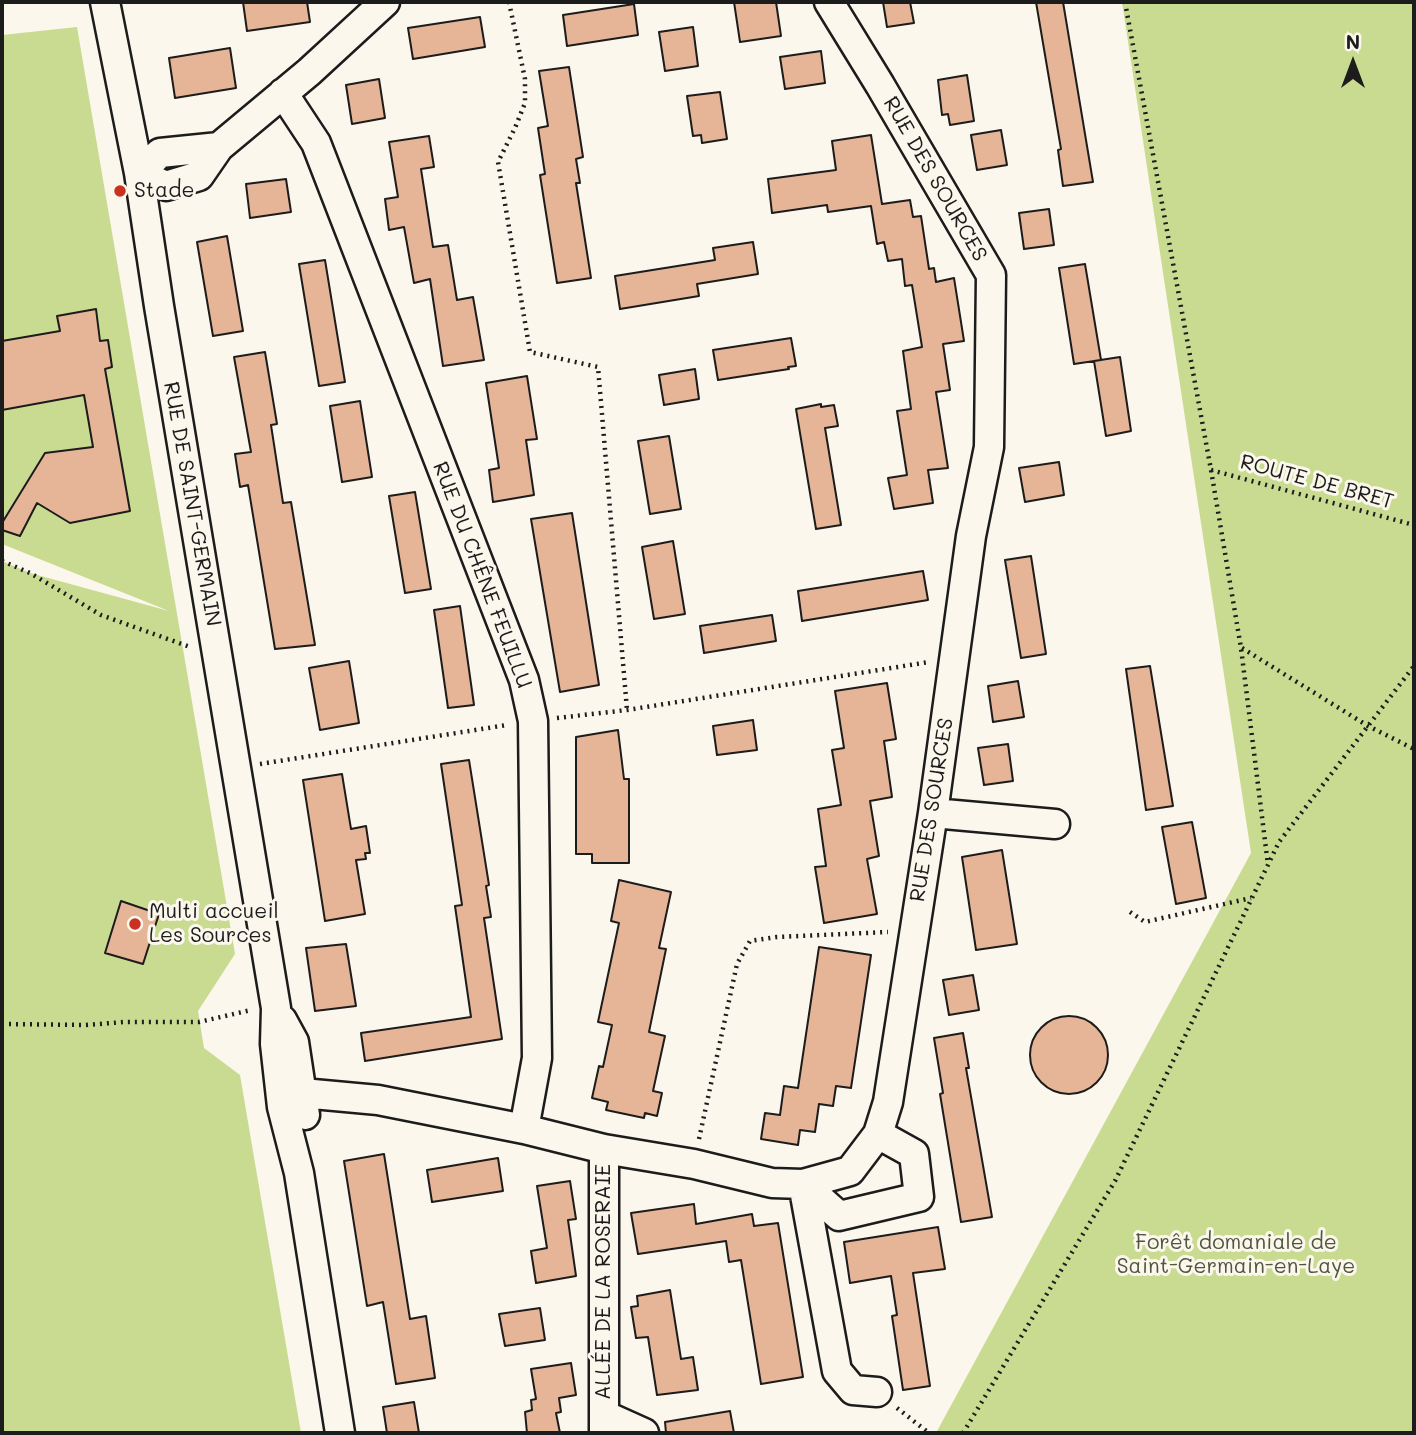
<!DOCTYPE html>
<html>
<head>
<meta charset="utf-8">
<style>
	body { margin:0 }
	#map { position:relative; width:1416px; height:1435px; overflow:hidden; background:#fbf7ec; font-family:Mali,sans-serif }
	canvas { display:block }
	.frame { position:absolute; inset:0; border:4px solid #1c1c1c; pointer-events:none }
	.north { position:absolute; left:1318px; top:28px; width:70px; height:70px; -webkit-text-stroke:5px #fbf7ec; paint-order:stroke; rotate:0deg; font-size:19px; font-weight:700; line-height:28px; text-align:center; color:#1c1c1c }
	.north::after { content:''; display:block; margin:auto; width:24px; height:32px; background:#1c1c1c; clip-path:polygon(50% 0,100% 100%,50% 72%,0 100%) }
</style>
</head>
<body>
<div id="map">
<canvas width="1416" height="1435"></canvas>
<div class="frame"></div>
<div class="north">N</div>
</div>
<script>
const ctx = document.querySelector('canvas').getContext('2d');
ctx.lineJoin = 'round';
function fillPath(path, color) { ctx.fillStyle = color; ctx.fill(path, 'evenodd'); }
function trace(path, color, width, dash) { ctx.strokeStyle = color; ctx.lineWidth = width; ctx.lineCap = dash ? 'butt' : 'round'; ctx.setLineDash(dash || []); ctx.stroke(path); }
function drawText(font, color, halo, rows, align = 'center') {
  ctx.font = font + ' Mali,sans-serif'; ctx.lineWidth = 6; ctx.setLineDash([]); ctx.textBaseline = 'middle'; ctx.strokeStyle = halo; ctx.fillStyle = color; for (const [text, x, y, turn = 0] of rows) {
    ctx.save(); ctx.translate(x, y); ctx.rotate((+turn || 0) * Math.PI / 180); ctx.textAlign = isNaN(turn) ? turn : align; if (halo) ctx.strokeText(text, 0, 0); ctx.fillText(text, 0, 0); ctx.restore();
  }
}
const green = new Path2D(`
	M 1122,2 L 1414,2 L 1414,1433 L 936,1433 L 1251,853 Z
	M 77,27 L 235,954 L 198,1011 L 204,1048 L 240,1075 L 301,1433 L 2,1433 L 2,561 L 30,573 L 169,611 L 2,544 L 2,35 Z`);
const building = new Path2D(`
	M 243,2 L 307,2 L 310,22 L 247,31 Z
	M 734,2 L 776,2 L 781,36 L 740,42 Z
	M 883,2 L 910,2 L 914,23 L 887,27 Z
	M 1036,2 L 1063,2 L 1093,182 L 1063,186 L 1058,150 L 1061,149 Z
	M 634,4 L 638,35 L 567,46 L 563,15 Z
	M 480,17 L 485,47 L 413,59 L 408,28 Z
	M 693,27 L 698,66 L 665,71 L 659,32 Z
	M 230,48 L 236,88 L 175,98 L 169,58 Z
	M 821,51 L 825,83 L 785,89 L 780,57 Z
	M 569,67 L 583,157 L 576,159 L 580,183 L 576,183 L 591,278 L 557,283 L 540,175 L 545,174 L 538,128 L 548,126 L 539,71 Z
	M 967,75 L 974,121 L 950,125 L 948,114 L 942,115 L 938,80 Z
	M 379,79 L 385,118 L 352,124 L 346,85 Z
	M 720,92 L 727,139 L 702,143 L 701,135 L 693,136 L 687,96 Z
	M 1001,130 L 1007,165 L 977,170 L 971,135 Z
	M 871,135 L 882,204 L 910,200 L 913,217 L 921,216 L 929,269 L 934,268 L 936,282 L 954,278 L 964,341 L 943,344 L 950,390 L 936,392 L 948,468 L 928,470 L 933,503 L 894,509 L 888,478 L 907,475 L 897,411 L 911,409 L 903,351 L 922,347 L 912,285 L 905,286 L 902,259 L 888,261 L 884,242 L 877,244 L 871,206 L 828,212 L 827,205 L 772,213 L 768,179 L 836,170 L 832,141 Z
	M 429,136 L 434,167 L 421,169 L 433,247 L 448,245 L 457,300 L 473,297 L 484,360 L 443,366 L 430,279 L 414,283 L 404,227 L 389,230 L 385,199 L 398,197 L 389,142 Z
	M 286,179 L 291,212 L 250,218 L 246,184 Z
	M 1049,209 L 1054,245 L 1024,249 L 1019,213 Z
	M 227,236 L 243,331 L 213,336 L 197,242 Z
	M 753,242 L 758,274 L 697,284 L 699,296 L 620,309 L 615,276 L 715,260 L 713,248 Z
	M 325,260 L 345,382 L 319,386 L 299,264 Z
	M 1085,264 L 1101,360 L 1074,364 L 1059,268 Z
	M 96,309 L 100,341 L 108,340 L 112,367 L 105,369 L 130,511 L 70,523 L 37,503 L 20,536 L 2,530 L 2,523 L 45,453 L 93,447 L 84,395 L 2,410 L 2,341 L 60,331 L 57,316 Z
	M 791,338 L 796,366 L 788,367 L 789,369 L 718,380 L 713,350 Z
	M 265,352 L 277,424 L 271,425 L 283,503 L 291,502 L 315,645 L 275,649 L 248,485 L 240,487 L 235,454 L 251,452 L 234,357 Z
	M 1120,357 L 1131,431 L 1106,436 L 1094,361 Z
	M 695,369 L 699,399 L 664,405 L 659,375 Z
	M 527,376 L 537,439 L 526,440 L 534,495 L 493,502 L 489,470 L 499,468 L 486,383 Z
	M 360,401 L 372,477 L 342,482 L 330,406 Z
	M 821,404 L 821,407 L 834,405 L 838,426 L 825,428 L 841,525 L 816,529 L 796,409 Z
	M 669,436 L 681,509 L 650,514 L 638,441 Z
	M 1059,462 L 1064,495 L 1025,502 L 1019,468 Z
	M 415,492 L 431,589 L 405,593 L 389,496 Z
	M 572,513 L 599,685 L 560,692 L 531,519 Z
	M 673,541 L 685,614 L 654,619 L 642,547 Z
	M 1031,556 L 1046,654 L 1021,658 L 1005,560 Z
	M 923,571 L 928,600 L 802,621 L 798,591 Z
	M 460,606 L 474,705 L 448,708 L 434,610 Z
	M 772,615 L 776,641 L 704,653 L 700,626 Z
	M 349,661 L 359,723 L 320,730 L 309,668 Z
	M 1150,666 L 1173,806 L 1146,810 L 1126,669 Z
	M 1018,681 L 1024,717 L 993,722 L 988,686 Z
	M 887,683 L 896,739 L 884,741 L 892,797 L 870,801 L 879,856 L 867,859 L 877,914 L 824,923 L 815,867 L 826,866 L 818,809 L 841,805 L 832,750 L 844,748 L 835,691 Z
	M 753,720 L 757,750 L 717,755 L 713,726 Z
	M 618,730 L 624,779 L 629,779 L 629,863 L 592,863 L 592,854 L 576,854 L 576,737 Z
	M 1008,744 L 1013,781 L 984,785 L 978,748 Z
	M 469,760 L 489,885 L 486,886 L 491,917 L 484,918 L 502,1039 L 365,1061 L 361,1033 L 471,1017 L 455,906 L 462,905 L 441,764 Z
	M 342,774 L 351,829 L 366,826 L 370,853 L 365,853 L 366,859 L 356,860 L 365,914 L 325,921 L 303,780 Z
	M 1192,822 L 1206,898 L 1176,904 L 1162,827 Z
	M 1002,850 L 1017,944 L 976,950 L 962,857 Z
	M 619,880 L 671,892 L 659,948 L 666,949 L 649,1032 L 665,1036 L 653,1091 L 662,1093 L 657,1116 L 645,1113 L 644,1118 L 606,1110 L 608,1102 L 592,1098 L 599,1066 L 603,1067 L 612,1025 L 598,1022 L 619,923 L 611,921 Z
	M 121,901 L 159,914 L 143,964 L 105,953 Z
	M 346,944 L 356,1006 L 315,1011 L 306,948 Z
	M 819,947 L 871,955 L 851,1088 L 836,1086 L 833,1106 L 819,1104 L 815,1132 L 800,1130 L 798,1145 L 761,1139 L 765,1113 L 780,1115 L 784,1086 L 798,1088 Z
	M 973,975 L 979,1010 L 949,1015 L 943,980 Z
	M1030 1055a39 39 0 1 1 78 0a39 39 0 1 1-78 0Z
	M 963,1033 L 969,1068 L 966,1068 L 992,1217 L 961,1222 L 940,1094 L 943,1093 L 934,1038 Z
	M 384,1154 L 410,1319 L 426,1316 L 435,1378 L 396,1384 L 383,1302 L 367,1306 L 344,1161 Z
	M 498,1158 L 503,1191 L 432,1202 L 427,1170 Z
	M 570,1181 L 576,1219 L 568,1220 L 576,1276 L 536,1283 L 531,1251 L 547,1248 L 537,1186 Z
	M 694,1204 L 696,1224 L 752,1214 L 754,1226 L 778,1223 L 803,1377 L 761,1384 L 741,1260 L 729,1262 L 726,1241 L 638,1254 L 631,1213 Z
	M 938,1227 L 945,1269 L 913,1273 L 930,1386 L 903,1390 L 892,1316 L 897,1315 L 891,1276 L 850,1283 L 844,1242 Z
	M 670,1290 L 681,1359 L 693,1357 L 698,1390 L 657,1395 L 648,1337 L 636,1338 L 631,1307 L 638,1306 L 637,1296 Z
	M 540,1308 L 545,1340 L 505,1346 L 499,1314 Z
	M 571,1363 L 576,1395 L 559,1398 L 561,1412 L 556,1413 L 560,1433 L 527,1433 L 525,1412 L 532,1410 L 531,1400 L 536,1399 L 531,1369 Z
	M 414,1402 L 419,1433 L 387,1433 L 383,1407 Z
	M 730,1411 L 734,1433 L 666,1433 L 665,1422 Z`);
const path = new Path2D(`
	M 509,2 L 525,79 L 525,103 L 515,128 L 498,162 L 530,352 L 598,367 L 627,710
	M 1125,2 L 1211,470 L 1241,648 L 1268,865
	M 1211,470 L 1414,525
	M 2,561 L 30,573 L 101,615 L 190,647
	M 1242,648 L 1368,726 L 1414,749
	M 557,718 L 627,710 L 929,662
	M 260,764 L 507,725
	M 1130,912 L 1145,922 L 1251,898
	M 2,1024 L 86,1025 L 124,1022 L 199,1022 L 251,1010
	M 699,1139 L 737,964 L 750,941 L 777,937 L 888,932
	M 897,1408 L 929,1433
	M 963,1433 L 1115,1181 L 1279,842 L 1414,666`);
const minor = new Path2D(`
	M 105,2 L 139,173 L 159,306 L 276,1008 L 275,1044 L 282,1107 L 299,1173 L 340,1433
	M 283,93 L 316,143 L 524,680 L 533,721 L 537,1058 L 524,1129
	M 219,147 L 160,153 L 139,173 L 166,186 L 199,176 L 219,147 L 309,72 L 385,2
	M 933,813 L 1055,824
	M 282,1020 L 294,1042 L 305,1115
	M 282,1107 L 303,1105 L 313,1094 L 378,1100 L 524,1129 L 604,1149 L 694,1164 L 772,1183 L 803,1184 L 850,1171 L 878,1134 L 888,1102 L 933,813 L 971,536 L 989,447 L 991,275 L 880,85 L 829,2
	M 604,1149 L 604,1433
	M 803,1184 L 837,1371 L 853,1390 L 877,1392
	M 803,1184 L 839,1216 L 919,1197 L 914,1154 L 878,1134
	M 604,1415 L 644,1433`);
const markers = [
	[120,191,7,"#c8321e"],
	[135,924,7,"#c8321e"]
];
const streetNames = [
	["RUE DES SOURCES",935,179,60],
	["ROUTE DE BRET",1317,482,15],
	["RUE DE SAINT-GERMAIN",192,504,80],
	["RUE DU CHÊNE FEUILLU",482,575,69],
	["RUE DES SOURCES",932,810,-81],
	["ALLÉE DE LA ROSERAIE",604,1282,-90]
];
const poiNames = [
	["Stade",134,191],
	["Multi accueil",149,912],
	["Les Sources",149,936]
];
const parkNames = [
	["Forêt domaniale de",1236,1243],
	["Saint-Germain-en-Laye",1236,1267]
];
fillPath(green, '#c9db90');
fillPath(building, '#e6b598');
trace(building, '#1c1c1c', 2);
trace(minor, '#1c1c1c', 33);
trace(path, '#1c1c1c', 4.5, [2, 5]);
trace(minor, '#fbf7ec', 28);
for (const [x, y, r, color] of markers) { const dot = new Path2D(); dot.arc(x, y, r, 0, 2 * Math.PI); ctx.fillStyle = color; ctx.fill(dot); trace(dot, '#fbf7ec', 2.5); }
drawText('21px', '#1c1c1c', '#fbf7ec', streetNames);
drawText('21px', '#1c1c1c', '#fbf7ec', poiNames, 'left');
drawText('21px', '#50553f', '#fbf7ec', parkNames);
</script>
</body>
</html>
